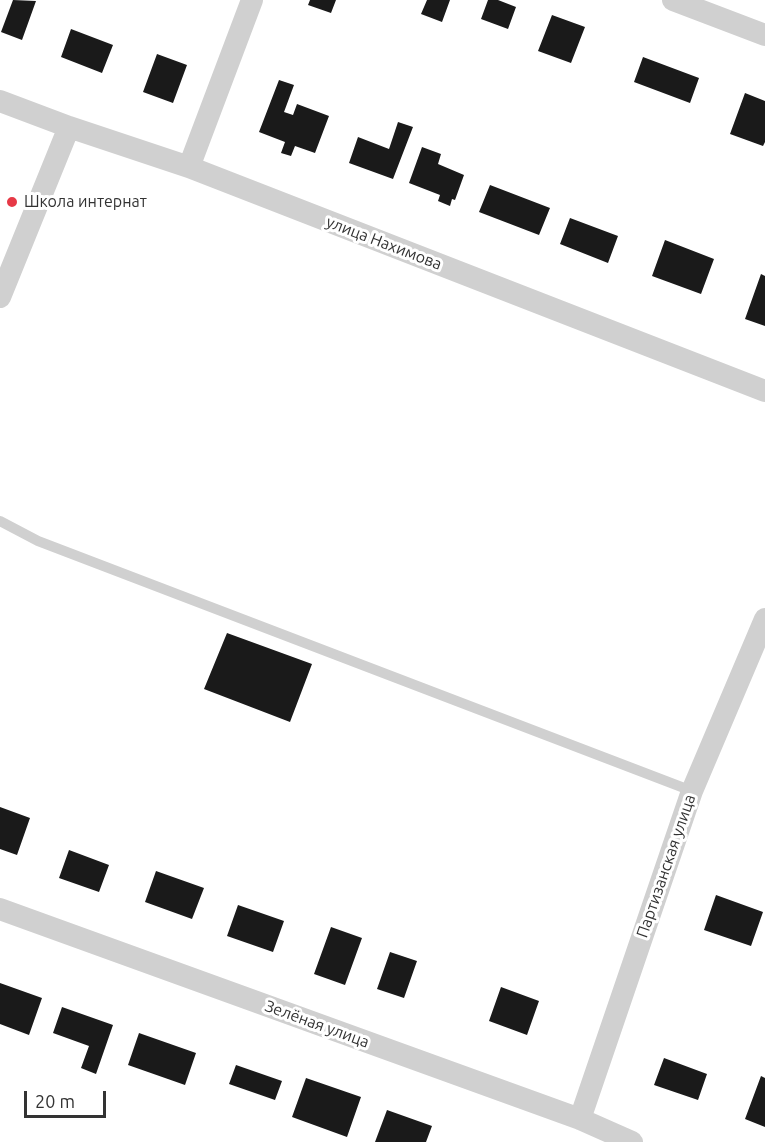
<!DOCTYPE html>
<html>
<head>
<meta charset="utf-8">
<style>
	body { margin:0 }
	#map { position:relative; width:765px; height:1142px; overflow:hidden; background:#fff; font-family:Ubuntu,sans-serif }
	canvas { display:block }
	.scale { position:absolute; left:24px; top:1091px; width:82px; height:27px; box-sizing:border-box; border:3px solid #333; border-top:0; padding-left:8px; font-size:18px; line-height:21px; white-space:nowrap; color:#333; -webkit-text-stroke:4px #fff; paint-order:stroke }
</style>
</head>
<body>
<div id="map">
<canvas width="765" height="1142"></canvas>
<div class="scale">20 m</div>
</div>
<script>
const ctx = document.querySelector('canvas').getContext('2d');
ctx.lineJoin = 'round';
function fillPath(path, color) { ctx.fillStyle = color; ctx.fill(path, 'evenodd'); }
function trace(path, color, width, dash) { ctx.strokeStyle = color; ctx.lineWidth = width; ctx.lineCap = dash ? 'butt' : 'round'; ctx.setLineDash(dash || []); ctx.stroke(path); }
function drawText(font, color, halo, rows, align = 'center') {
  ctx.font = font + ' Ubuntu,sans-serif'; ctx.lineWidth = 6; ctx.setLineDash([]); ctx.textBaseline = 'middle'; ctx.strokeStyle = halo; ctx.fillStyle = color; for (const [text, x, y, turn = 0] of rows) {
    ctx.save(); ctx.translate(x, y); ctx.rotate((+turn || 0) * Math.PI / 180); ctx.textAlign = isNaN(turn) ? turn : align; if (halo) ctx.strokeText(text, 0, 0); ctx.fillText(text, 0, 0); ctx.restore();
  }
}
const building = new Path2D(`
	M 13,0 L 36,1 L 22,40 L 1,32 Z
	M 310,0 L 336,0 L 331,13 L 308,5 Z
	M 427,0 L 450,0 L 442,22 L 421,14 Z
	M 488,0 L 498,0 L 516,7 L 508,29 L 481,19 Z
	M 552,15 L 585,27 L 571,63 L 538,51 Z
	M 71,29 L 113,45 L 102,73 L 61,57 Z
	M 157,54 L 187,65 L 173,103 L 143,92 Z
	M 643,57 L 699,78 L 690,103 L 634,82 Z
	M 279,80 L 294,85 L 284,112 L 293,115 L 297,104 L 329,116 L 315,153 L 295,146 L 291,156 L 281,153 L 285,142 L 259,132 Z
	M 745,93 L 765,101 L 765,142 L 763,146 L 730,134 Z
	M 398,122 L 413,127 L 393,179 L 349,163 L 358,137 L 389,149 Z
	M 422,147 L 441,154 L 438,164 L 464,175 L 455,200 L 452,199 L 450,206 L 438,201 L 440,195 L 409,183 Z
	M 490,185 L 550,208 L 539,235 L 479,212 Z
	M 570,218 L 618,236 L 608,263 L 560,244 Z
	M 665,240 L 714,259 L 701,294 L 652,276 Z
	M 761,274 L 765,276 L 765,326 L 745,319 Z
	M 227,633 L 312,664 L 290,722 L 204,689 Z
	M 0,807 L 30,818 L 17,855 L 0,849 Z
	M 69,850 L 109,865 L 99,892 L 59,878 Z
	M 156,871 L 204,888 L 192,919 L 145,902 Z
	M 716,895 L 763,912 L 751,946 L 704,930 Z
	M 238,905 L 284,921 L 273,952 L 227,936 Z
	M 331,927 L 362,938 L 345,985 L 314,974 Z
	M 390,952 L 417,961 L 404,998 L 377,989 Z
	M 0,983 L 42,998 L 29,1035 L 0,1024 Z
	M 501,987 L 539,1001 L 527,1035 L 489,1021 Z
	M 62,1007 L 113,1025 L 96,1074 L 81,1068 L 89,1046 L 53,1033 Z
	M 139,1033 L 196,1053 L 185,1085 L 128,1065 Z
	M 664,1058 L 707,1074 L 698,1100 L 654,1085 Z
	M 236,1065 L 282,1081 L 275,1100 L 229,1084 Z
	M 761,1076 L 765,1078 L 765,1127 L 745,1119 Z
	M 306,1078 L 361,1097 L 347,1137 L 292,1117 Z
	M 387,1110 L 432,1126 L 426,1142 L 375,1142 Z`);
const lane = new Path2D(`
	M 0,521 L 38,541 L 692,791`);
const street = new Path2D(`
	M 673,0 L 765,35
	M 0,101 L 69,127 L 189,167 L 765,391
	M 189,167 L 252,0
	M 0,297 L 69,127
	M 0,909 L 580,1119 L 632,1142
	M 580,1119 L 692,791 L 765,619`);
const markers = [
	[12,202,6,"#e63946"]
];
const poiNames = [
	["Школа интернат",24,202]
];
const streetNames = [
	["улица Нахимова",384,243,21],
	["Партизанская улица",666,866,-71],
	["Зелёная улица",317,1024,20]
];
fillPath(building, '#1a1a1a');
trace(lane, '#d0d0d0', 10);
trace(street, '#d0d0d0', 22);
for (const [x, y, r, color] of markers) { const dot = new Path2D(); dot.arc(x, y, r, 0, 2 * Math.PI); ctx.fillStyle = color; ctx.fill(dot); trace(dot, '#fff', 2); }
drawText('16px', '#333', '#fff', poiNames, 'left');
drawText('16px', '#333', '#fff', streetNames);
</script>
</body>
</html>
